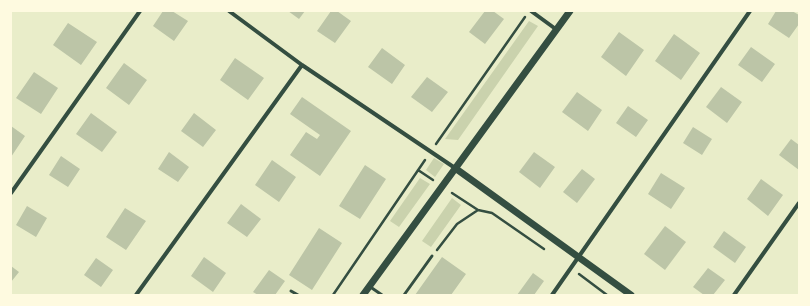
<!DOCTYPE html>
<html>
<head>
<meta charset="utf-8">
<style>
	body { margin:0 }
	#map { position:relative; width:810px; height:306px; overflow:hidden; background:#e9edc9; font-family:Montserrat,sans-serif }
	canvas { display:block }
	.frame { position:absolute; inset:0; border:12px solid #fefae0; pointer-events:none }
</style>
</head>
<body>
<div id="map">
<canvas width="810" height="306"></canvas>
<div class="frame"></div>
</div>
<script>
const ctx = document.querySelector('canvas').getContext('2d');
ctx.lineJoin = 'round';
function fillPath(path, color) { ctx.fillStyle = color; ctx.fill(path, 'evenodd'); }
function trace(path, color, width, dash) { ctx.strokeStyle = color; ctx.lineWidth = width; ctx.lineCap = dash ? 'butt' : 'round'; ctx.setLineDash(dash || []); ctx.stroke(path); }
const green = new Path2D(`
	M 529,21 L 538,26 L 458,140 L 445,139 Z
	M 434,158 L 444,164 L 435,177 L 426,170 Z
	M 420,178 L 430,184 L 399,227 L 390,221 Z
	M 452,198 L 461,205 L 431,247 L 422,241 Z`);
const building = new Path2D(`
	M 163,11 L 172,11 L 188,21 L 174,41 L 153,26 Z
	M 288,11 L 305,11 L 299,19 Z
	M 331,11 L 337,11 L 351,21 L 335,43 L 317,31 Z
	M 485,11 L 493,11 L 504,19 L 485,44 L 469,32 Z
	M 776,11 L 792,11 L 799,15 L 799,24 L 789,38 L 768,24 Z
	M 68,23 L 97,42 L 81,65 L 53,45 Z
	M 619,32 L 644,50 L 626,76 L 601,57 Z
	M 674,34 L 700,53 L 681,80 L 655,61 Z
	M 751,47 L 775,64 L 762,82 L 738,65 Z
	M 382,48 L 405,65 L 392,84 L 368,67 Z
	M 235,58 L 264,78 L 248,100 L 220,80 Z
	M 124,63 L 147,80 L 129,105 L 106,88 Z
	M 34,72 L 58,88 L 41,114 L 16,98 Z
	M 427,77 L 448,92 L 432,112 L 411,97 Z
	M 721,87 L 742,102 L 727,123 L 706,107 Z
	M 577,92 L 602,110 L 588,131 L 562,112 Z
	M 302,97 L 351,131 L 320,176 L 290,155 L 306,132 L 317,139 L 320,135 L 290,114 Z
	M 628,106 L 648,120 L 636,137 L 616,123 Z
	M 91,113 L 117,132 L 102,152 L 76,134 Z
	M 194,113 L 216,130 L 203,147 L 181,131 Z
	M 11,126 L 25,136 L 11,157 Z
	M 693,127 L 712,139 L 702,155 L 683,143 Z
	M 791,139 L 799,145 L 799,170 L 779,155 Z
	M 169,152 L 189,167 L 178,182 L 158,169 Z
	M 534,152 L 555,167 L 540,188 L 519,172 Z
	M 61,156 L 80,169 L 68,187 L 49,175 Z
	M 272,160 L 296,177 L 279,202 L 255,185 Z
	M 365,165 L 386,179 L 360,219 L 339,206 Z
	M 582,169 L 595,179 L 577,203 L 563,192 Z
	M 661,173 L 685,188 L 671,209 L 648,194 Z
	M 761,179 L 783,195 L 768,216 L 747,199 Z
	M 241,204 L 261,219 L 247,237 L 227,223 Z
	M 27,206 L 47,218 L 36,237 L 16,225 Z
	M 125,208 L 146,221 L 126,250 L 106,237 Z
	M 665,226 L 686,242 L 665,270 L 644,254 Z
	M 319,228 L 342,243 L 312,290 L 289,275 Z
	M 724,231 L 746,247 L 735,263 L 713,247 Z
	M 204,257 L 226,273 L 213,292 L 191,276 Z
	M 442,257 L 466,274 L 451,295 L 415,295 Z
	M 96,258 L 113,270 L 101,287 L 84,275 Z
	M 11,266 L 19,272 L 11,282 Z
	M 708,268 L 725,280 L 713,295 L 704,295 L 693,287 Z
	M 269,270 L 285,281 L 275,295 L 258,295 L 253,292 Z
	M 533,273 L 544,281 L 534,295 L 517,295 Z`);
const path = new Path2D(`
	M 436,144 L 525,17
	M 418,170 L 433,180
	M 452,193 L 478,210 L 492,213 L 544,249
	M 437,250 L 457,224 L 478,210
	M 579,274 L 607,295
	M 333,295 L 425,160`);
const service = new Path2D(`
	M 369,286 L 382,295
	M 291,291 L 298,295
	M 404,295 L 432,256`);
const minor = new Path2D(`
	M 229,11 L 302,65 L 455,168
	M 531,11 L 557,30
	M 11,193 L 140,11
	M 136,295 L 302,65
	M 552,295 L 750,11
	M 734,295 L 799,203`);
const tertiary = new Path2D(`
	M 455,168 L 631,295
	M 363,295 L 570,11`);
fillPath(green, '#cad2ad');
fillPath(building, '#bcc5a7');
trace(path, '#344e41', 2.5);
trace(service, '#344e41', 3);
trace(minor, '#344e41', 4);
trace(tertiary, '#344e41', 7);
</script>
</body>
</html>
